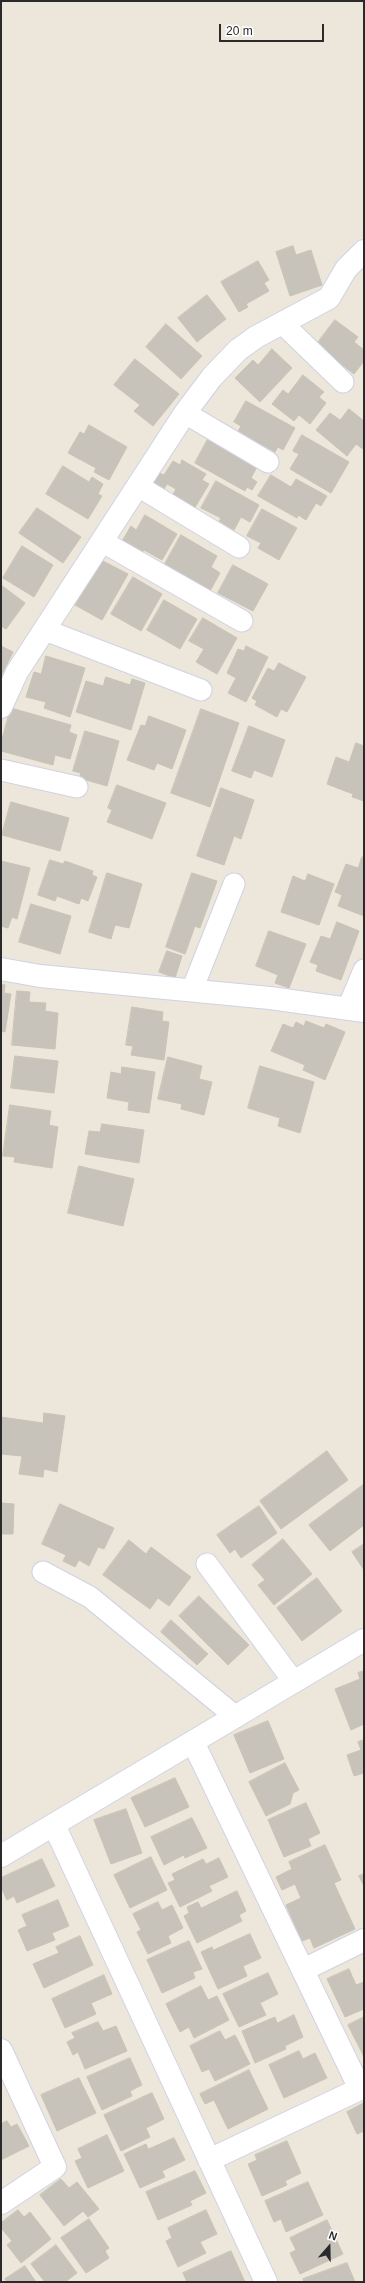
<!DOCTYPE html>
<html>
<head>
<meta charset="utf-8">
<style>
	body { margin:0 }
	#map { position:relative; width:365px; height:2283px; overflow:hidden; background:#ede6da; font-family:Arial,sans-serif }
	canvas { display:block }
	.frame { position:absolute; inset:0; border:2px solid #2a2a2a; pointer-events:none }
	.north { position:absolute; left:309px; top:2227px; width:40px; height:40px; -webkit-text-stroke:3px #fff; paint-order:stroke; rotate:20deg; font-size:11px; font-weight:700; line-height:16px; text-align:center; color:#2a2a2a }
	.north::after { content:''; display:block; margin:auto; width:14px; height:18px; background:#2a2a2a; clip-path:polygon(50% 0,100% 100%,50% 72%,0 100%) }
	.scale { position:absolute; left:219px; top:24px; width:105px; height:18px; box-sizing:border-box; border:2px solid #2a2a2a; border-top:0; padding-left:5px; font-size:12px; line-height:14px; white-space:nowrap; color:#2a2a2a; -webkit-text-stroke:3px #fff; paint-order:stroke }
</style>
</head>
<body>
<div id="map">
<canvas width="365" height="2283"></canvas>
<div class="frame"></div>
<div class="north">N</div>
<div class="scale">20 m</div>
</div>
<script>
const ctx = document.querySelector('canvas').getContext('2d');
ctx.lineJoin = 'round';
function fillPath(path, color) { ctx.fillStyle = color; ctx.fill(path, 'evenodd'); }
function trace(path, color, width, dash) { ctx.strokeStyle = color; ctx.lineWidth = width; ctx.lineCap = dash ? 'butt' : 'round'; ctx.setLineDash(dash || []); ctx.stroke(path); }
const building = new Path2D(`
	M 293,246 L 296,255 L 311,250 L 322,285 L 290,296 L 276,252 Z
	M 258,261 L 269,280 L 264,283 L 269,291 L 246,304 L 248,307 L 239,312 L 221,282 Z
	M 207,295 L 226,319 L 197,342 L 178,318 Z
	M 335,320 L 358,337 L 354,342 L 364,350 L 364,361 L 354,374 L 316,345 Z
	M 166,324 L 202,356 L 181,379 L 146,347 Z
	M 272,349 L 292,368 L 260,402 L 235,378 L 253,360 L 258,365 Z
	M 135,359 L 179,394 L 153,426 L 134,411 L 140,405 L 114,385 Z
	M 303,375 L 324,392 L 319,397 L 326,403 L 310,424 L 299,415 L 294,421 L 272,404 L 283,390 L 288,394 Z
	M 246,401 L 295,428 L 283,450 L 278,447 L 275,452 L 253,440 L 250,443 L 236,435 L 241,426 L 234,422 Z
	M 349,409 L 364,421 L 364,448 L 363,449 L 356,444 L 347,456 L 316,430 L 330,413 L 340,420 Z
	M 89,425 L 127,447 L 109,480 L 94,472 L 96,468 L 68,453 L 80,432 L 84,434 Z
	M 302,435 L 349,462 L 331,493 L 290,469 L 299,454 L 293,451 Z
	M 208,439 L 257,467 L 251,478 L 257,482 L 252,490 L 247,487 L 245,491 L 195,463 Z
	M 182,460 L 206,474 L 202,480 L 209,484 L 194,509 L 172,496 L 176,489 L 167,484 L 164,489 L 154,483 L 159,473 L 164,475 L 173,461 L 180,465 Z
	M 63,466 L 89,482 L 92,477 L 103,484 L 98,494 L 102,496 L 88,519 L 46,494 Z
	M 271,475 L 291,487 L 296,479 L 327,496 L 321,506 L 316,503 L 306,520 L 298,515 L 297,518 L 258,496 Z
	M 216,481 L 259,505 L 250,522 L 241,517 L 234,530 L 219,521 L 221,518 L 201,508 Z
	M 37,508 L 81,537 L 63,563 L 19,533 Z
	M 262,509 L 297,528 L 279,560 L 258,548 L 261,543 L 247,536 Z
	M 145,515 L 177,534 L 162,560 L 144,550 L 140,555 L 121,543 L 131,526 L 136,530 Z
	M 181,535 L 217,556 L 211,567 L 220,573 L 210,591 L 186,577 L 184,581 L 162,569 Z
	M 22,546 L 53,565 L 34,597 L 3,578 Z
	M 101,560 L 128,574 L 102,620 L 75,605 Z
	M 233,565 L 268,584 L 253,611 L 218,593 Z
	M 133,577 L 162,594 L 141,631 L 111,614 Z
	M 1,585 L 25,603 L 6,629 L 1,626 Z
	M 164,600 L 197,619 L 180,649 L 147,630 Z
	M 203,618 L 237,638 L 217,674 L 196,662 L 204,649 L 189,641 Z
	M 1,646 L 13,652 L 1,676 Z
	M 246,646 L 268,657 L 246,702 L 228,693 L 236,678 L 227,673 L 238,649 L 244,651 Z
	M 46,656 L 85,668 L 70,717 L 44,708 L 46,702 L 26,697 L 34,672 L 41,674 Z
	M 279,663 L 306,677 L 287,712 L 281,709 L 277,717 L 255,705 L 257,701 L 252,698 L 268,668 L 274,671 Z
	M 106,677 L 130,685 L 132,679 L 145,683 L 131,730 L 76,712 L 86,681 L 103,686 Z
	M 11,708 L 71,725 L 69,732 L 77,735 L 70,759 L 55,755 L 53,765 L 1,751 L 1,743 Z
	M 201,709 L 239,723 L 210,807 L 171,793 Z
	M 149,716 L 186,730 L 172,769 L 157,763 L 154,770 L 127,760 L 141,725 L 145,726 Z
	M 249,726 L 285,740 L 272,777 L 254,770 L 251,778 L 232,771 Z
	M 85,731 L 119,741 L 107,786 L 79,778 L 81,773 L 73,771 Z
	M 356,743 L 364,746 L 364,801 L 352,797 L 353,794 L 327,784 L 336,757 L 349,762 Z
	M 117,785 L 166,803 L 152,839 L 107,822 L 112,810 L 108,808 Z
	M 221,788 L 254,800 L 241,839 L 234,836 L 224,865 L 197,856 Z
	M 11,802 L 69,818 L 60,851 L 2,835 Z
	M 362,857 L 364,858 L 364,916 L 338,906 L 342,895 L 335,892 L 346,864 L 358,868 Z
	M 50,860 L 63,864 L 65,861 L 93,871 L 92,875 L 97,877 L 88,901 L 81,898 L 79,904 L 57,896 L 55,901 L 38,895 Z
	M 1,861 L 30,868 L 17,919 L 12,917 L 8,928 L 1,926 Z
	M 107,873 L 142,884 L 129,928 L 115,925 L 111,939 L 89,932 Z
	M 192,873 L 217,881 L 200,928 L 195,926 L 185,954 L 166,947 Z
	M 308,874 L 334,884 L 319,925 L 281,912 L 293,876 L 305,881 Z
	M 31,904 L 71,916 L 60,954 L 19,942 Z
	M 337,922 L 359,931 L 341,980 L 316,971 L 318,965 L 310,962 L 321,936 L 330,939 Z
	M 269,931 L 306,944 L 289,988 L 275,983 L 278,975 L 256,966 Z
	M 167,951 L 182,956 L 175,978 L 159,972 Z
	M 1,984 L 5,985 L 4,993 L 11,994 L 5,1032 L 1,1031 Z
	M 17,991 L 30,992 L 29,1002 L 46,1003 L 45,1011 L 58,1013 L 55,1049 L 12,1045 Z
	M 132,1007 L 163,1012 L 162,1021 L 169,1022 L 164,1060 L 131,1055 L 133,1046 L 126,1045 Z
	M 306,1021 L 324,1028 L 326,1024 L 345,1032 L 325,1080 L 303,1070 L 305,1065 L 271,1051 L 283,1024 L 293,1028 L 296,1022 L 304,1026 Z
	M 15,1056 L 58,1061 L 54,1093 L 11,1088 Z
	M 168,1057 L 202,1066 L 199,1079 L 212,1082 L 204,1115 L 181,1109 L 182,1104 L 158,1099 Z
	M 260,1066 L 314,1082 L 300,1133 L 278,1126 L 280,1118 L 248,1108 Z
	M 122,1067 L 155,1072 L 149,1113 L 128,1110 L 129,1102 L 107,1098 L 111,1072 L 121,1074 Z
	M 10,1105 L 51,1111 L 49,1125 L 58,1127 L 52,1168 L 14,1162 L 15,1157 L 3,1156 Z
	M 102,1124 L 144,1130 L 139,1163 L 85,1154 L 89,1131 L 100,1132 Z
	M 79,1166 L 134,1179 L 123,1226 L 68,1213 Z
	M 44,1413 L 65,1416 L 57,1472 L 44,1469 L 43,1477 L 19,1474 L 22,1456 L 1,1454 L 1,1417 L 43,1423 Z
	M 327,1451 L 348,1480 L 281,1529 L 260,1501 Z
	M 363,1485 L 364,1525 L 330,1551 L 309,1525 Z
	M 1,1503 L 14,1504 L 13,1534 L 1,1534 Z
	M 60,1504 L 114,1528 L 104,1549 L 98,1547 L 89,1566 L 79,1560 L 75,1567 L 63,1561 L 66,1555 L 42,1544 Z
	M 259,1506 L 277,1533 L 241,1558 L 235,1549 L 230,1553 L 217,1535 Z
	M 283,1539 L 312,1574 L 274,1605 L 258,1585 L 265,1580 L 252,1565 Z
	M 129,1540 L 146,1554 L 151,1547 L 191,1577 L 169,1606 L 158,1598 L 150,1609 L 103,1575 Z
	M 364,1544 L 364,1570 L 352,1552 Z
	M 317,1578 L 342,1611 L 302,1641 L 277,1608 Z
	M 199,1596 L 249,1645 L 228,1665 L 179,1616 Z
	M 171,1620 L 208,1654 L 197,1665 L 161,1632 Z
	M 364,1671 L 364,1724 L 351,1730 L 335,1689 L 360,1679 L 358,1673 Z
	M 268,1721 L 284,1759 L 250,1773 L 234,1735 Z
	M 364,1740 L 364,1773 L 354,1776 L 347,1755 L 361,1750 L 358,1742 Z
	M 285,1763 L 299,1790 L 293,1793 L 290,1804 L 266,1816 L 249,1782 Z
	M 175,1778 L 189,1807 L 145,1827 L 131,1798 Z
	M 306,1803 L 320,1833 L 308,1839 L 311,1846 L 284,1857 L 268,1820 Z
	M 126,1809 L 142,1853 L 111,1864 L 94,1820 Z
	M 192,1818 L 207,1848 L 185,1858 L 184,1855 L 164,1865 L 151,1837 Z
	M 325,1845 L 341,1880 L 334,1883 L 355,1929 L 314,1948 L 310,1938 L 302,1941 L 286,1905 L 301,1898 L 295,1884 L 282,1890 L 276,1877 L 292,1869 L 289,1862 Z
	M 151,1857 L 167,1890 L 130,1908 L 114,1875 Z
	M 219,1858 L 228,1877 L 209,1886 L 212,1891 L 180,1907 L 168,1883 L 175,1880 L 172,1874 L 203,1859 L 206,1864 Z
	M 42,1859 L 55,1886 L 17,1903 L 14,1896 L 7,1900 L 1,1887 L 1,1878 Z
	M 364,1874 L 364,1886 L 359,1876 Z
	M 237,1891 L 246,1911 L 239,1915 L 242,1921 L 197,1943 L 184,1916 L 189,1913 L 187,1907 L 198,1902 L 201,1908 Z
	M 58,1900 L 69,1926 L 52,1933 L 55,1940 L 27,1951 L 18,1930 L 27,1926 L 22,1915 Z
	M 158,1902 L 162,1910 L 172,1905 L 183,1928 L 168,1936 L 171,1943 L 148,1954 L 137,1932 L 141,1930 L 133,1914 Z
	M 250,1934 L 261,1958 L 243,1966 L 247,1976 L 218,1989 L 201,1952 L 212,1947 L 213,1950 Z
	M 80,1936 L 93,1965 L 44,1988 L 33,1964 L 59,1953 L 56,1947 Z
	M 189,1941 L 202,1969 L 193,1972 L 195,1978 L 162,1993 L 147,1960 Z
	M 349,1969 L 356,1985 L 364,1982 L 364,2009 L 345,2017 L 327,1979 Z
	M 268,1973 L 278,1994 L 260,2003 L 266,2015 L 239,2027 L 223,1994 Z
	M 104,1975 L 112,1994 L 91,2003 L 96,2014 L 65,2028 L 52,1999 Z
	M 201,1986 L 208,2000 L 217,1996 L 229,2020 L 194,2038 L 189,2027 L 180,2032 L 166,2004 Z
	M 294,2015 L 303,2037 L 285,2046 L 286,2049 L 255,2063 L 242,2031 L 275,2017 L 277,2023 Z
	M 364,2017 L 364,2057 L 348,2025 Z
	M 98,2022 L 103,2031 L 116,2026 L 127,2051 L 85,2069 L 78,2052 L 73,2055 L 67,2042 L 75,2038 L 72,2033 Z
	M 220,2031 L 225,2040 L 235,2035 L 250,2064 L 215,2081 L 209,2069 L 202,2072 L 190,2046 Z
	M 299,2051 L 303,2059 L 315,2053 L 327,2078 L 284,2098 L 269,2065 Z
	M 130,2058 L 142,2085 L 130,2091 L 132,2096 L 102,2110 L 87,2077 Z
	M 249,2070 L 268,2109 L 228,2129 L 214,2100 L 205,2104 L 200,2094 Z
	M 79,2078 L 96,2113 L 57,2131 L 41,2095 Z
	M 152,2093 L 164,2119 L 146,2128 L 150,2137 L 121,2151 L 104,2115 Z
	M 364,2103 L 364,2131 L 357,2134 L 347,2112 Z
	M 7,2121 L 11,2127 L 17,2124 L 29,2146 L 1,2160 L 1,2124 Z
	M 107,2135 L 124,2171 L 88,2188 L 75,2161 L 82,2158 L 78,2149 Z
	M 174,2138 L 185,2160 L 162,2171 L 165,2177 L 140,2188 L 124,2154 L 146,2144 L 148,2149 Z
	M 287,2141 L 301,2173 L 285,2181 L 287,2185 L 262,2196 L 248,2164 L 257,2160 L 255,2155 Z
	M 195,2171 L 206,2193 L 190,2201 L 192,2205 L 158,2220 L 146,2192 Z
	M 61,2179 L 69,2188 L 77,2182 L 99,2209 L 88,2217 L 83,2211 L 64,2226 L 40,2195 Z
	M 308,2182 L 323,2215 L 286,2232 L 281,2219 L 274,2222 L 265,2201 Z
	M 18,2210 L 24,2217 L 30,2212 L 51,2239 L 21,2263 L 7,2245 L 12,2241 L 1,2228 L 1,2223 Z
	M 206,2210 L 217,2234 L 200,2242 L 206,2253 L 178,2267 L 166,2241 L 172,2238 L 168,2228 Z
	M 89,2219 L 109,2248 L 105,2251 L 109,2258 L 86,2273 L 61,2238 Z
	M 327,2220 L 343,2254 L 300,2274 L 290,2253 L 296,2250 L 290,2238 Z
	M 56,2245 L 77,2273 L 65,2282 L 45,2282 L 31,2264 Z
	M 231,2251 L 245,2282 L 187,2282 L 183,2273 Z
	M 347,2263 L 355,2282 L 304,2282 L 303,2279 Z
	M 25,2266 L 36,2282 L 7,2282 L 5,2279 Z`);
const service = new Path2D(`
	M 282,323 L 343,382
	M 185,413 L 268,462
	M 138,486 L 239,547
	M 103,542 L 242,621
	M 45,630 L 201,690
	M 1,770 L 77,787
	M 192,990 L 234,884
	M 348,1008 L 364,970
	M 207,1564 L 294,1682
	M 43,1572 L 90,1597 L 236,1717`);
const minor = new Path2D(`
	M 1,707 L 17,672 L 185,413 L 212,377 L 238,350 L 256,337 L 329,298 L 346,269 L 364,251
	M 1,969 L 40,976 L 270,998 L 364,1011
	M 193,1742 L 360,2089
	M 54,1825 L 266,2282
	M 303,1970 L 364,1940
	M 1,2050 L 55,2167 L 1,2203
	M 209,2160 L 364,2087`);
const tertiary = new Path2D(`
	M 1,1856 L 364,1640`);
fillPath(building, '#c8c3ba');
trace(building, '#c8c3b4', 1);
trace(service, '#d0d2e4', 23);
trace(minor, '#d0d2e4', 24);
trace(tertiary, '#d0d2e4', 24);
trace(service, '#fff', 21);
trace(minor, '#fff', 22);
trace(tertiary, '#fff', 22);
</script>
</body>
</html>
